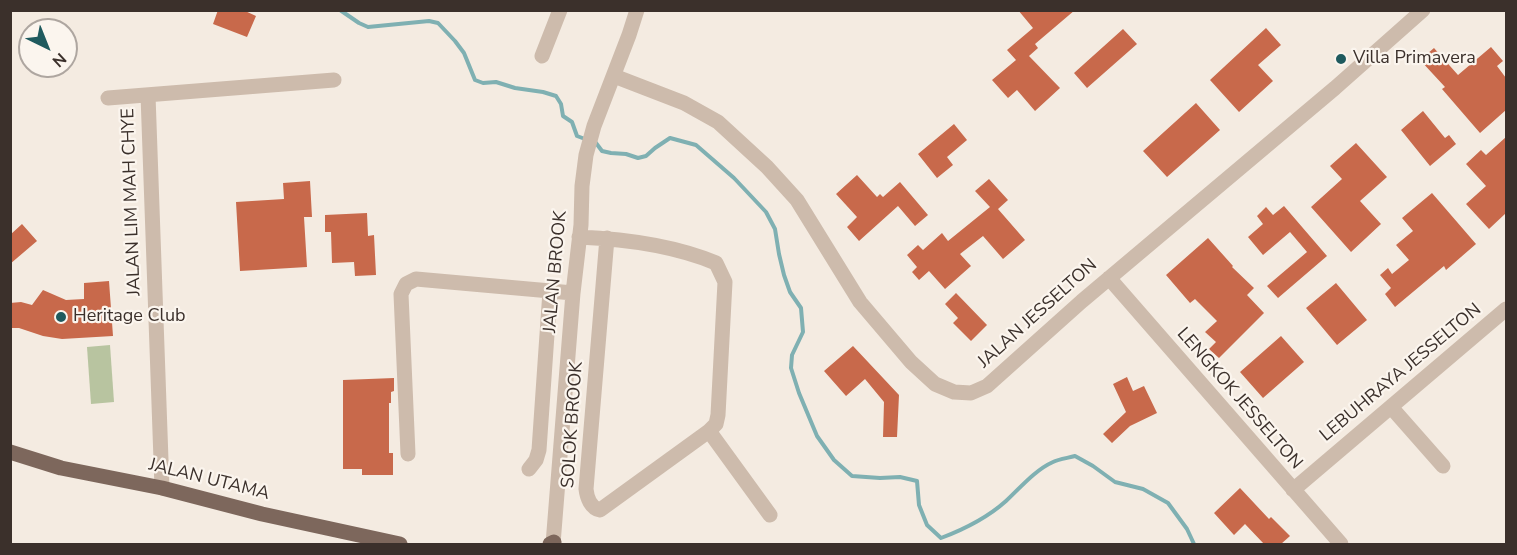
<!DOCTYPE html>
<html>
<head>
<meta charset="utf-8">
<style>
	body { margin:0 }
	#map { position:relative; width:1517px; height:555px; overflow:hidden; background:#f4ebe1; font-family:"Nunito Sans",sans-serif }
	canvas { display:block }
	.frame { position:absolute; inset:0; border:12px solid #3b302b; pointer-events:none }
	.north { position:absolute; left:18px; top:18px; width:60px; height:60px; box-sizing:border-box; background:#fbf5ee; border:2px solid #aea6a0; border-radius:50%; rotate:137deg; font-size:16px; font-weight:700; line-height:24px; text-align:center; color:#3b302b }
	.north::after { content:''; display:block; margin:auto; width:21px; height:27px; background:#1f5a5e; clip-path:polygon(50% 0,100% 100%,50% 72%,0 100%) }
</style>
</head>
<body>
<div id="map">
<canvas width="1517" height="555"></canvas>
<div class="frame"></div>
<div class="north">N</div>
</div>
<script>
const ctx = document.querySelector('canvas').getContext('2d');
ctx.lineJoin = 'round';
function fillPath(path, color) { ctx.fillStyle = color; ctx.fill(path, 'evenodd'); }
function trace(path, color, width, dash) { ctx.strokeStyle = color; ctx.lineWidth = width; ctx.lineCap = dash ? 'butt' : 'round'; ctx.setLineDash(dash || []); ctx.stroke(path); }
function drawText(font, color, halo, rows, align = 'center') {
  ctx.font = font + ' "Nunito Sans",sans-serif'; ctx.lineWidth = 4.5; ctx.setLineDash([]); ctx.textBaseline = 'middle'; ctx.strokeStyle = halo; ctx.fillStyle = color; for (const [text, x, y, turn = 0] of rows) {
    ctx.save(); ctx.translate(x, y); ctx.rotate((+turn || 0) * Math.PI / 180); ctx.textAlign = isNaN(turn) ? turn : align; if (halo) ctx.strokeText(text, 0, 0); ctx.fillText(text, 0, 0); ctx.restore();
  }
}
const green = new Path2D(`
	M 110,345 L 114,402 L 91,404 L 87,347 Z`);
const stream = new Path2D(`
	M 340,10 L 359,23 L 368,27 L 429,21 L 438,23 L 455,41 L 464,53 L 475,80 L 483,83 L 496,82 L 515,88 L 543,92 L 556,96 L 561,104 L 563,116 L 572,122 L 577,136 L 585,139
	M 592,142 L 596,143 L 602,151 L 611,153 L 626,154 L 638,158 L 646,156 L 655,148 L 670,138 L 696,145 L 734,178 L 766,212 L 775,229 L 779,254 L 784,275 L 790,292 L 801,308 L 803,332 L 792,355 L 791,368 L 799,393 L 817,436 L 834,460 L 852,476 L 880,478 L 900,477 L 917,481 L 919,505 L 927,525 L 941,538 C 965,529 987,518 1006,501 C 1020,488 1035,470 1053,462 C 1059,459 1068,458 1075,456 L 1093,466 L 1115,482 L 1143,489 L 1168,503 L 1187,529 L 1194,544`);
const building = new Path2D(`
	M 218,10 L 243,10 L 256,16 L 247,37 L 213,24 Z
	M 1018,10 L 1075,10 L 1035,44 L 1038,48 L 1029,56 L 1060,88 L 1035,111 L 1017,90 L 1008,98 L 992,80 L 1016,60 L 1007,50 L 1033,28 Z
	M 1266,28 L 1281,45 L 1258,65 L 1273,81 L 1239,112 L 1210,80 Z
	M 1123,29 L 1137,44 L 1087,88 L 1074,73 Z
	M 1491,47 L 1503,61 L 1497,66 L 1506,78 L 1506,110 L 1480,133 L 1442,89 L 1445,87 L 1420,60 L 1434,48 L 1458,75 Z
	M 1196,103 L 1220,130 L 1167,177 L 1143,151 Z
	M 1423,111 L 1445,138 L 1449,135 L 1456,144 L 1430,166 L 1401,130 Z
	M 954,124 L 967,140 L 947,157 L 953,165 L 937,178 L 918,154 Z
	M 1506,137 L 1506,213 L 1489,229 L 1466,204 L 1486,186 L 1466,164 L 1481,150 L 1486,155 Z
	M 1356,143 L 1387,177 L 1360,201 L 1381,224 L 1351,252 L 1311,207 L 1342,179 L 1330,166 Z
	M 857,175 L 877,197 L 880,194 L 883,197 L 900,182 L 928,215 L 915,226 L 898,206 L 859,241 L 847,227 L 857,217 L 836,194 Z
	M 989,179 L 1008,200 L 998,209 L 1025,240 L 1003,259 L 983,236 L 960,254 L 971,266 L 945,289 L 929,271 L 919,280 L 912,272 L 917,267 L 907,255 L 918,245 L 923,250 L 942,233 L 948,241 L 990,207 L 975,191 Z
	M 310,181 L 312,217 L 304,217 L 307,267 L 240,271 L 236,202 L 284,199 L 283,183 Z
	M 1432,193 L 1476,244 L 1446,270 L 1444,266 L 1395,307 L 1385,294 L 1391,288 L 1380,275 L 1388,268 L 1392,274 L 1409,260 L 1396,245 L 1413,231 L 1402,218 Z
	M 1284,206 L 1327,256 L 1278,298 L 1267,286 L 1307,252 L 1290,232 L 1263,255 L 1248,237 L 1263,224 L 1257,216 L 1266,207 L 1273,215 Z
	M 367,213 L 368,236 L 374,235 L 376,275 L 355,276 L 354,262 L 332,263 L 331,232 L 325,232 L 325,215 Z
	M 22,224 L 37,241 L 10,264 L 10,235 Z
	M 1208,238 L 1233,266 L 1232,267 L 1254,288 L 1247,295 L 1264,313 L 1219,358 L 1209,349 L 1216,342 L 1205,332 L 1217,321 L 1195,299 L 1190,303 L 1166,275 Z
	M 109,281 L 113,336 L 62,339 L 43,336 L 19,328 L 10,328 L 10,303 L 21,302 L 32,305 L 43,290 L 66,300 L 84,299 L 84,283 Z
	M 1336,283 L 1367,320 L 1337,345 L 1306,308 Z
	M 956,293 L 987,325 L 971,341 L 953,323 L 958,318 L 945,304 Z
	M 1281,336 L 1304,362 L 1263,398 L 1240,372 Z
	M 853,346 L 899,395 L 897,437 L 883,437 L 884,402 L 865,379 L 846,396 L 824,371 Z
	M 1127,377 L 1133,391 L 1144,386 L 1157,413 L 1130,426 L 1112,443 L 1103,434 L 1126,412 L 1113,384 Z
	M 394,378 L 394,391 L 391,392 L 391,403 L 389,403 L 389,453 L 393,453 L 393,475 L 362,475 L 362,469 L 343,469 L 343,380 Z
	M 1240,488 L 1269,519 L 1271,517 L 1290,536 L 1281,544 L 1264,544 L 1245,524 L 1234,535 L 1214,513 Z`);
const street = new Path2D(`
	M 542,56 L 560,10
	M 614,76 L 684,103 L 718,122 L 767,167 L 797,200 L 860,302 L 911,362 L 935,384 L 954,392 L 971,393 L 987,386 L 1082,301 L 1335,88 L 1423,10
	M 148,95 L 162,488
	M 108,98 L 334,80
	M 579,237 C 625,239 673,245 716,263 L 725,282 L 718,415 L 716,424 L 709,431 L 600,510 C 591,508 587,498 586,489 L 607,238
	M 1109,278 L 1341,544
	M 1391,407 L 1443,466
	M 709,431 L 770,515
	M 408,454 L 401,294 L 406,284 L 416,279 L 573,293
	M 529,469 L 536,460 L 539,450 L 550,291
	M 1293,490 L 1506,309
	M 553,544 L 573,293 L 581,225 L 582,186 L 586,155 L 594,126 L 629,35 L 637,10`);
const primary = new Path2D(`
	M 10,452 L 61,468 L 162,488 L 262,514 L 400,544
	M 550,544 L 554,542`);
const markers = [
	[1341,59,6,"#1f5a5e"],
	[61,317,6,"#1f5a5e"]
];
const poiNames = [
	["Villa Primavera",1353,59],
	["Heritage Club",73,317]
];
const streetNames = [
	["JALAN LIM MAH CHYE",132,202,-92],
	["JALAN BROOK",556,272,-85],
	["JALAN JESSELTON",1038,314,-42],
	["LEBUHRAYA JESSELTON",1401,373,-40],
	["LENGKOK JESSELTON",1239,399,49],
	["SOLOK BROOK",573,425,-86],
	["JALAN UTAMA",209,480,14]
];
fillPath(green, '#b8c4a0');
trace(stream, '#7fb0b2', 4);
fillPath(building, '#c8694b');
trace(street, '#cdbbac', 15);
trace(primary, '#7d675c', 15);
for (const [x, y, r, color] of markers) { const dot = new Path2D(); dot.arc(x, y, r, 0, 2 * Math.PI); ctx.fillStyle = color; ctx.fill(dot); trace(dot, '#fbf5ee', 2); }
drawText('18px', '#3b302b', '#fbf5ee', poiNames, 'left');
drawText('18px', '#3b302b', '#fbf5ee', streetNames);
</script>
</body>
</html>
